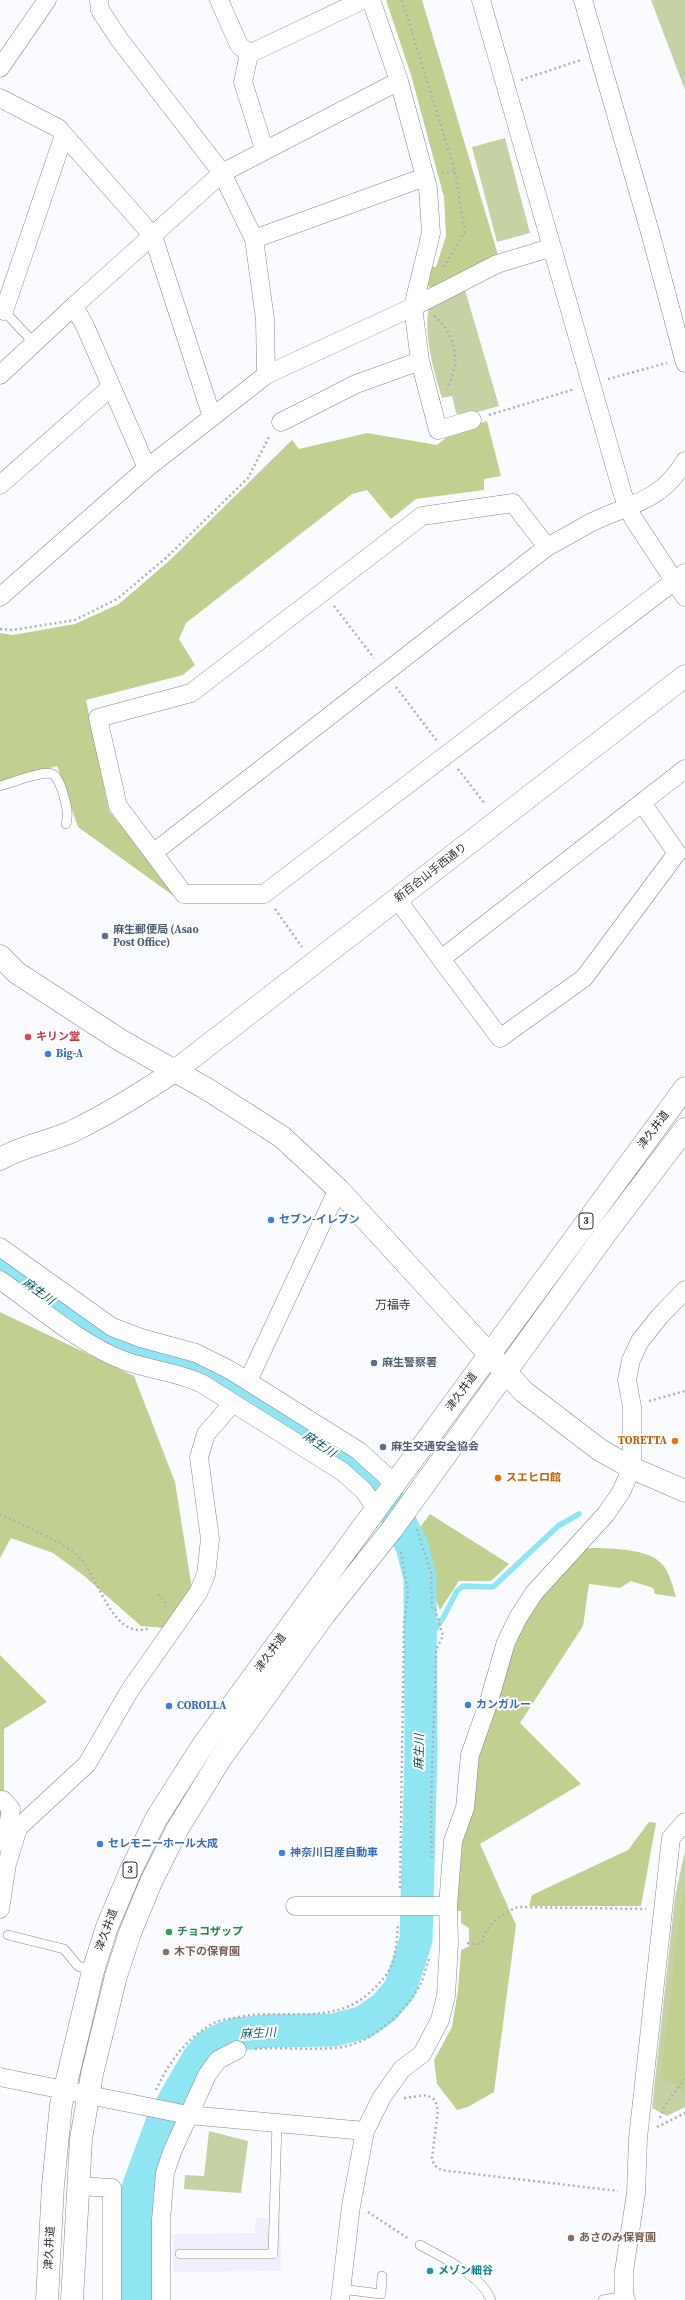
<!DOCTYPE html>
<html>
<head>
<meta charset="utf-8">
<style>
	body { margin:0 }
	canvas { display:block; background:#f9fbff }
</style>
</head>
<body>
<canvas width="685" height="2300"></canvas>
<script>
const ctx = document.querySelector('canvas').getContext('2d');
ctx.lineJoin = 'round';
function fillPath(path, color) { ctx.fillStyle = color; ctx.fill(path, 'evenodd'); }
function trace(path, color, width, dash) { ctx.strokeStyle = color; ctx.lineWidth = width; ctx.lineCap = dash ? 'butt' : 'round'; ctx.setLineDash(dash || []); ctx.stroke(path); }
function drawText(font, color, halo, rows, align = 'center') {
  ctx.font = font + ' "Source Serif 4","Noto Sans JP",serif'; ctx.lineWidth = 4; ctx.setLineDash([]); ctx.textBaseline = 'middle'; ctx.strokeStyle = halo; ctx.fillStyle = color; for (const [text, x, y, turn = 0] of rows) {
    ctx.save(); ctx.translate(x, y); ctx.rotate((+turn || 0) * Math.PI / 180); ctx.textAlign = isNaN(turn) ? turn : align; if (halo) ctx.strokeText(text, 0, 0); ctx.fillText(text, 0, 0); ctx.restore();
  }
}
const industrial = new Path2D(`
	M 256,2218 L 280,2218 L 281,2271 L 173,2272 L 173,2234 L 255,2233 Z`);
const green = new Path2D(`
	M 651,0 L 685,0 L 685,90 Z
	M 505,138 L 530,233 L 497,242 L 472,147 Z
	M 465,290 L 499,406 L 463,416 L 456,413 L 452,396 L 442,398 C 434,372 423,333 429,308 Z
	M 685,1851 L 685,2107 L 667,2116 L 652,2108 L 675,1897 Z
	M 209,2131 L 248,2141 L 241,2193 L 184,2189 L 185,2175 L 204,2176 Z`);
const forest = new Path2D(`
	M 386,0 L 422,0 L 498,255 L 435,289 L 426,285 L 430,267 L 436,267 L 446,236 L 444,197 L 411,75 Z
	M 487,421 L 501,476 L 484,479 L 484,490 L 416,499 L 391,519 L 367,490 L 352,494 L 186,623 L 179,639 L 195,665 L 183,675 L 86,700 L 109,811 L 182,902 L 78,827 L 57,766 L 0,782 L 0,633 L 13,635 L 75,624 L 119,604 L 170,560 L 292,440 L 299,449 L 367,433 L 437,445 L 447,437 L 462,433 L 466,427 Z
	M 0,1312 L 134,1376 L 175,1482 L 192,1589 L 166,1628 L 141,1626 L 83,1575 L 53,1553 L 11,1538 L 0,1558 Z
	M 430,1514 L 509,1564 L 491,1581 L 459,1581 L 440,1610 L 435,1597 L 431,1563 L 420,1527 Z
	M 592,1548 C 611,1548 651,1549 663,1565 C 670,1574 673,1587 676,1597 L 655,1594 L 653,1588 L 631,1581 L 620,1588 L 589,1584 L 583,1626 L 520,1723 L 581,1784 L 480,1844 L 516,1925 L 494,2092 L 468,2107 L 457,2110 L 437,2084 L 434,2060 L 452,2027 L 458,1990 L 461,1950 L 469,1946 L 469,1928 L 461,1923 L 461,1911 L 455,1911 L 462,1843 L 473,1771 L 521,1622 L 578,1550 Z
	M 0,1655 L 47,1702 L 4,1729 L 4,1818 L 0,1832 Z
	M 649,1822 L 656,1823 L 641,1906 L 529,1906 L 532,1895 L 628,1850 Z
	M 685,1891 L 685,2093 L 661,2075 L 681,1904 Z`);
const stream = new Path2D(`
	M 422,1648 L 443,1618 L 457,1591 L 463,1586 L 493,1587 L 558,1526 L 579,1514`);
const river = new Path2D(`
	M 0,1265 L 96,1334 L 136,1354 L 159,1360 L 188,1364 L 219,1377 L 365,1477 L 390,1503 L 412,1546 L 420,1578 L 421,1752 L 416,1940 L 400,1989 L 385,2007 L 364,2022 L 334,2030 L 269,2031 L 237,2034 L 223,2039 L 209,2046 L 198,2059 L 163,2120 L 137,2191 L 136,2300`);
const path = new Path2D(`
	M 402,0 L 455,171 L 465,232 L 442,270
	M 521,80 L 581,60
	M 442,173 L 455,171
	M 434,316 C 448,326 457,347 455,365 C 454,373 450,381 447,389
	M 608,379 L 667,363
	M 489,415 L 575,389
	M 334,606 L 374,658
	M 0,629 L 12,630 L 75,620 L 117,599 L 167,557 L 248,478 L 270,435
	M 396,687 L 437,741
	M 458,769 L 485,804
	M 275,909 L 302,947
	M 649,1401 L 685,1391
	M 0,1514 C 25,1526 54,1538 76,1554 C 98,1570 110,1643 150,1628
	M 417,1529 L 431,1573 L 432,1609 L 435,1609 L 443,1636 L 436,1650 C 435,1719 429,1790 432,1859
	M 158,1594 L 165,1602 L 166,1607
	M 400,1888 L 404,1623 L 408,1593 L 401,1552
	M 467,1943 L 478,1944 L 483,1941 C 485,1925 504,1912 518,1907 L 646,1909
	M 255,2049 C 281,2047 308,2050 334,2048 C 370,2046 405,2013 421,1983 C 424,1976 426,1967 429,1959
	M 156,2090 C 169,2062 186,2038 214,2023 C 220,2020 228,2019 234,2018 C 278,2007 331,2027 368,1994 C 395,1971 396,1957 398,1923
	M 404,2098 L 427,2095 L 435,2100 L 438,2110 L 432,2158 L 434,2165 L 441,2170 L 618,2191
	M 660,2118 L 664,2107 L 685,2078
	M 657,2127 L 685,2113
	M 368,2212 L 409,2239`);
const lane = new Path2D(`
	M 4,311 L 34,343
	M 0,786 C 11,783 43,770 52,774 C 58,777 61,787 63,793 C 66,804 69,813 66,824
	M 8,1935 L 64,1949 L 78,1966 L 93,1971
	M 420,2245 C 442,2257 482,2276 491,2300
	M 180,2254 L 273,2254 L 277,2123
	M 341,2289 L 381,2294 L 382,2276
	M 603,2300 L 624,2296`);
const street = new Path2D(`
	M 99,0 L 100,10 L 119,39 L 222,173 L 254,239 L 265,319 L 266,375
	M 219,0 L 239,45 L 249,54
	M 371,0 L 399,81 L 428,188 L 431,233 L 413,307 L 420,361 L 438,430 L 472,420
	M 481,0 L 623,495 L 633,518 L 685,597
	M 583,0 L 650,232 L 685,363
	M 0,68 L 47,0
	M 0,98 L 58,128 L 153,236 L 212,417
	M 264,149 L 243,82 L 249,54 L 363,0
	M 254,239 L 425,177
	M 4,311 L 64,135
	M 0,375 L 74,306
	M 281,422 L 356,384 L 420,361
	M 147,468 L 85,326 L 74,306 L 222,173 L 399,81
	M 0,485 L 111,387
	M 547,547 L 513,503 L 422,516 L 191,693 L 98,718 L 118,806 L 184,894 L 264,894 L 685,573
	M 0,597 L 147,468 L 266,375 L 413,307 L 497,264 L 550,248
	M 153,853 L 547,547 C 562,539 576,531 590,523 C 630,503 660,503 685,461
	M 397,899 L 441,959 L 685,769
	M 441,959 L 500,1038 L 584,978 L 677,853 L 642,803
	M 0,1247 L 112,1327 L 141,1338 L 196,1353 L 230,1370 L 359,1451 L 395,1484
	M 0,1280 C 37,1306 83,1346 125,1361 C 151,1370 177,1372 201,1383 L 343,1472 L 364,1491 L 376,1509
	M 248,1381 L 338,1189
	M 0,1800 L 3,1800 L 11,1809 L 5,1843
	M 295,1906 L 448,1906
	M 0,1909 L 7,1864 L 18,1828 L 87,1764 L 130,1690 L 198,1593 L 206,1575 L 210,1539 L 199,1457 L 206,1434 L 233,1403
	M 0,2077 L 188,2115 L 365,2131
	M 78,2186 L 112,2188 L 112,2300
	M 161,2300 L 161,2220 L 165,2173 L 172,2152 L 207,2075 L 218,2060 L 237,2050
	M 340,2300 L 351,2206 L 365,2131 L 382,2097 L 402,2069 L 422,2054 L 440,2020 L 446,1996 L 449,1943 L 448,1906 L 453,1841 L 465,1808 L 470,1755 L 489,1701 L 506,1642 L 519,1616 L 534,1593 L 606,1514 L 621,1492 L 632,1468 L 632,1407 L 627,1380 L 631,1360 L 640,1341 L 660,1316 L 685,1290
	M 626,2300 L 624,2296 L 624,2271 L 636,2193 L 638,2138 L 671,1838 L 685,1822`);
const secondary = new Path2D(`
	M 0,956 L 17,973 L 120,1040 L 207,1089 L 282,1137 L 338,1189 L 524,1392 L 600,1450 L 632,1468 L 685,1491
	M 0,1159 C 22,1146 48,1142 71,1132 C 108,1114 142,1093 176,1070 L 685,676`);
const primary = new Path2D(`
	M 47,2300 L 53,2185 L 61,2105 L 93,1971 L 107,1927 L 131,1870 L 156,1819 L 203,1745 L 685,1088
	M 72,2300 L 81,2139 L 92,2074 L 116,1976 L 130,1933 L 151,1882 L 178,1828 L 221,1758 L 324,1615 L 393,1528 L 606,1233 L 685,1129`);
const markers = [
	[105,936,4,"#5c6f8a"],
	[28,1037,4,"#e0444e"],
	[48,1054,4,"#3f7fe0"],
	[271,1220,4,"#3f7fe0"],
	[374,1363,4,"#5c6f8a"],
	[675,1441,4,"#e8710a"],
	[383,1447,4,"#5c6f8a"],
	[498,1478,4,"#e8710a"],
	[468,1705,4,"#3f7fe0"],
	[169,1706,4,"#3f7fe0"],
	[100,1844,4,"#3f7fe0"],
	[282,1853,4,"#3f7fe0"],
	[169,1932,4,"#2e9e5b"],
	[166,1952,4,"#8d6e63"],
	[571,2238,4,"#8d6e63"],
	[430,2271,4,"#0f9aa8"]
];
const shields = [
	[586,1221,14],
	[130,1870,14]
];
const shieldNames = [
	["3",586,1221],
	["3",130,1870]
];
const streetNames = [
	["新百合山手西通り",431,873,-38],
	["津久井道",654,1130,-53],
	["津久井道",462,1392,-54],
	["津久井道",271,1653,-54],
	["津久井道",107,1930,-70],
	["津久井道",50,2248,-87]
];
const serviceNames = [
	["麻生郵便局 (Asao",113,930],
	["Post Office)",113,943],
	["麻生警察署",382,1363],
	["麻生交通安全協会",391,1447]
];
const healthNames = [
	["キリン堂",36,1037]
];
const shopNames = [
	["Big-A",56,1054],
	["セブン-イレブン",279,1220],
	["カンガルー",476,1705],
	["COROLLA",177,1706],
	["セレモニーホール大成",108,1844],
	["神奈川日産自動車",290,1853]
];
const foodNames = [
	["TORETTA",667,1441],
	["スエヒロ館",506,1478,"left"]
];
const leisureNames = [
	["チョコザップ",177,1932]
];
const educationNames = [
	["木下の保育園",174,1952],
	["あさのみ保育園",579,2238]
];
const cultureNames = [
	["メゾン細谷",438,2271]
];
const waterNames = [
	["麻生川",38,1292,36],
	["麻生川",319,1445,34],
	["麻生川",420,1752,-89],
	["麻生川",258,2034,-4]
];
const neighbourhoodNames = [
	["万福寺",393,1306]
];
fillPath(industrial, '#f1effc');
fillPath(green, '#c6d1a4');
fillPath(forest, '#c1d090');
trace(stream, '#8fe6f2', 5.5);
trace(river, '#8fe6f2', 33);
trace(lane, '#848891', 10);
trace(street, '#848891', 19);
trace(secondary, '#848891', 23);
trace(primary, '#848891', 23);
trace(path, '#afb1b5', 2.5, [2, 3]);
trace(lane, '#fff', 9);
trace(street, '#fff', 18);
trace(secondary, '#fff', 22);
trace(primary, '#fff', 22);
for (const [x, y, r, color] of markers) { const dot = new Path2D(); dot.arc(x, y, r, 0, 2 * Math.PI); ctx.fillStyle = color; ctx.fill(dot); trace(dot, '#fff', 1.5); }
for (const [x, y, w] of shields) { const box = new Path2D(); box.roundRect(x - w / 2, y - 8, w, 16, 3); ctx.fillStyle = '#fff'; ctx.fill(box); trace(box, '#2b2d31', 1); }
drawText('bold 10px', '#2b2d31', null, shieldNames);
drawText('11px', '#2b2d31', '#fff', streetNames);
drawText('bold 11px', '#4e5e75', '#fff', serviceNames, 'left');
drawText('bold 11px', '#be3a42', '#fff', healthNames, 'left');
drawText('bold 11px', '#366cbe', '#fff', shopNames, 'left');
drawText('bold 11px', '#c56008', '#fff', foodNames, 'right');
drawText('bold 11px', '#27864d', '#fff', leisureNames, 'left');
drawText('bold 11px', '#785e54', '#fff', educationNames, 'left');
drawText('bold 11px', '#0d838f', '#fff', cultureNames, 'left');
drawText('italic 12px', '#0e5a63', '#fff', waterNames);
drawText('12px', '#31353c', '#fff', neighbourhoodNames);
</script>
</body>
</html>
